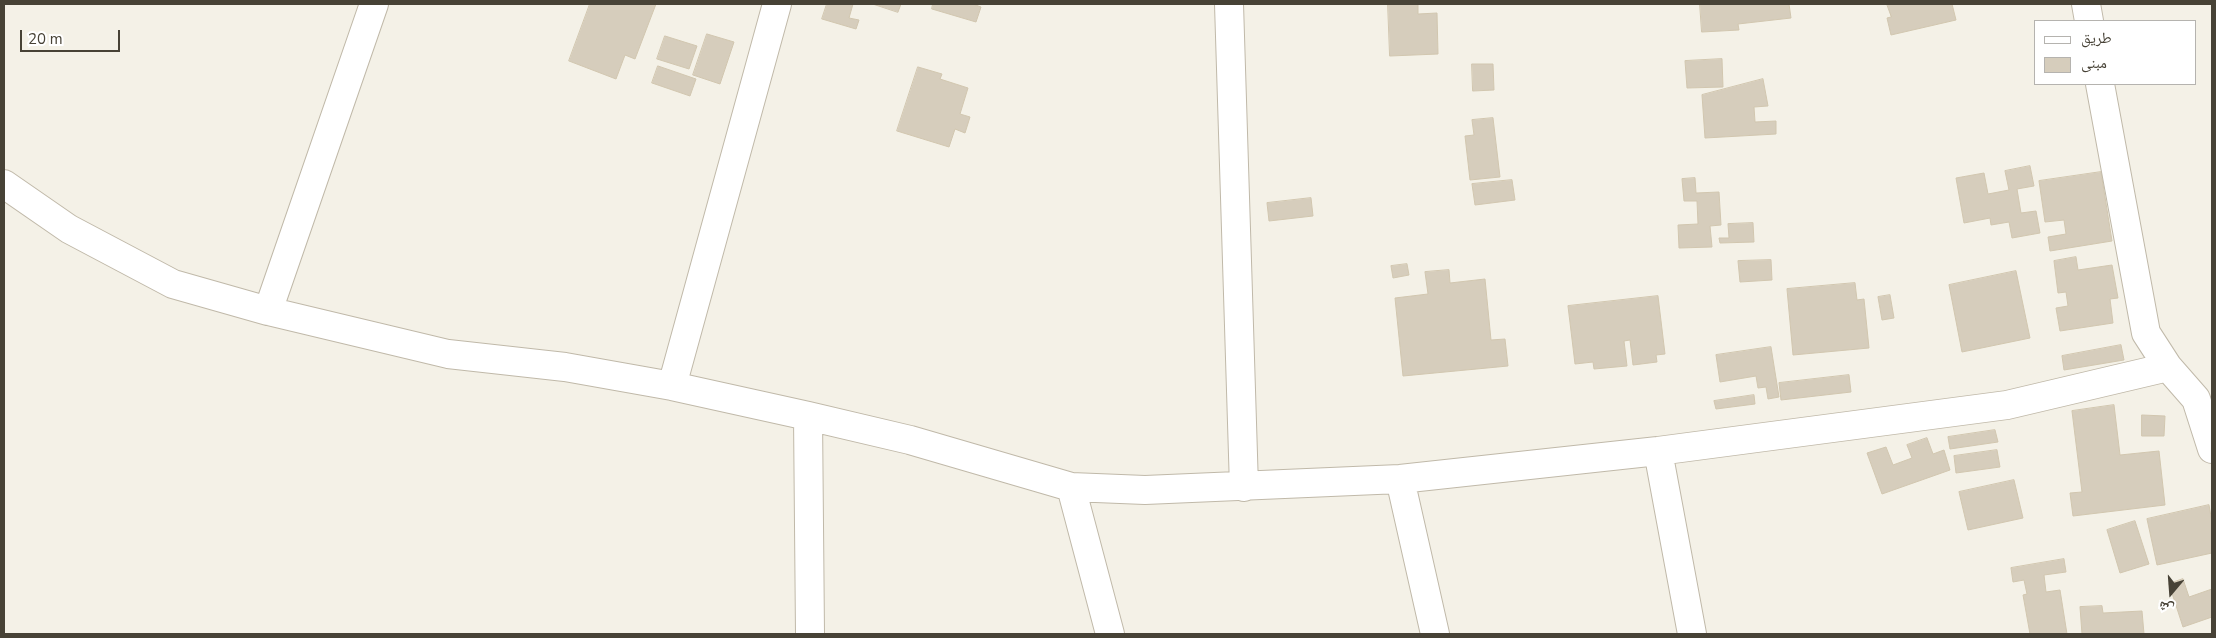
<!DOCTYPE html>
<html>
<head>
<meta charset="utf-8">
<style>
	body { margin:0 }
	#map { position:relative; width:2216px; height:638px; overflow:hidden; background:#f4f1e7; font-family:"Nunito Sans","Noto Naskh Arabic",sans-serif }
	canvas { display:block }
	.frame { position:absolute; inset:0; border:5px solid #474236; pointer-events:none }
	.legend { position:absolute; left:2034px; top:20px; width:162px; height:65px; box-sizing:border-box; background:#fff; border:1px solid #b5b3af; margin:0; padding:6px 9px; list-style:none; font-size:15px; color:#474236 }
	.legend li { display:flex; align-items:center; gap:10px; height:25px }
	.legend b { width:25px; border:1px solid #b5b3af }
	.north { position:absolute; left:2146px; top:568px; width:50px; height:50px; -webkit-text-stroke:4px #fff; paint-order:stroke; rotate:198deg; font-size:14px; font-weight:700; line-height:20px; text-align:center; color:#474236 }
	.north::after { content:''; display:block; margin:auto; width:18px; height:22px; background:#474236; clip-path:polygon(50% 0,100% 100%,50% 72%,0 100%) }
	.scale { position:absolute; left:20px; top:30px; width:100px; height:22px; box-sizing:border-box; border:2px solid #474236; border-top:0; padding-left:6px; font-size:15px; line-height:18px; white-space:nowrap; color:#474236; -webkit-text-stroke:4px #fff; paint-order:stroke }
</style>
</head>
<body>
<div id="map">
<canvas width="2216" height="638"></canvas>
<div class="frame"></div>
<ul class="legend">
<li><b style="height:6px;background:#fff"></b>طريق</li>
<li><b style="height:14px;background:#d6cdbc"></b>مبنى</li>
</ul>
<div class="north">ش</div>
<div class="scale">20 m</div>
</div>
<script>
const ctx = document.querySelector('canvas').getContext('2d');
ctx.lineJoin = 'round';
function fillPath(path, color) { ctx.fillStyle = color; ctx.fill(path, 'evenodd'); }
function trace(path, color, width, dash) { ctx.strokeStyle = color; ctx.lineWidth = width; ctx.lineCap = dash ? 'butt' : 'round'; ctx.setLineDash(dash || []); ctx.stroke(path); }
const building = new Path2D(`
	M 590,4 L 656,4 L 635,59 L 625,55 L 616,79 L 569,61 Z
	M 827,4 L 853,4 L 849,18 L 859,20 L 856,29 L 822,19 Z
	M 873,4 L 901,4 L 898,12 Z
	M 933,4 L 973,4 L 981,7 L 976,22 L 932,9 Z
	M 1388,4 L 1418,4 L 1418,14 L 1437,13 L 1438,54 L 1390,56 Z
	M 1700,4 L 1789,4 L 1791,18 L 1738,24 L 1739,30 L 1702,32 Z
	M 1887,4 L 1952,4 L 1956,20 L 1891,35 L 1887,18 L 1891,17 Z
	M 707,34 L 734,42 L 720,84 L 693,75 Z
	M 665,36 L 697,46 L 689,69 L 657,59 Z
	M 1722,59 L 1723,87 L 1687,88 L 1685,61 Z
	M 1472,64 L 1493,64 L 1494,90 L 1473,91 Z
	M 658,66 L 696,79 L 690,96 L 652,83 Z
	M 918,67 L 942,74 L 940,79 L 968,88 L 960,114 L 970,117 L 965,133 L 955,129 L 949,147 L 897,131 Z
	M 1763,79 L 1768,106 L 1754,107 L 1755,122 L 1776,121 L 1776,134 L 1705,138 L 1702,95 Z
	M 1493,118 L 1500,177 L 1470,180 L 1465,136 L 1474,135 L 1472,120 Z
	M 2030,166 L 2034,186 L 2017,189 L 2021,213 L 2036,211 L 2040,233 L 2012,238 L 2009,222 L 1991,225 L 1990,218 L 1964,223 L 1956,178 L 1984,173 L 1988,194 L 2009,190 L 2005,171 Z
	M 2101,172 L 2112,241 L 2050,251 L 2048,237 L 2066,234 L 2064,220 L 2045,222 L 2039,181 Z
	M 1695,178 L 1696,193 L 1719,192 L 1721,225 L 1710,226 L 1712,247 L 1679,248 L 1678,225 L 1698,224 L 1697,201 L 1684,201 L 1682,179 Z
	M 1512,180 L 1515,200 L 1475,205 L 1472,184 Z
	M 1311,198 L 1313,216 L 1269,221 L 1267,203 Z
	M 1753,223 L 1754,242 L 1720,243 L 1719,238 L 1729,238 L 1728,224 Z
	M 2076,257 L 2078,270 L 2112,265 L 2118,298 L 2110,299 L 2113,323 L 2060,331 L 2056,308 L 2068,306 L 2066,292 L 2058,293 L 2054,261 Z
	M 1771,260 L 1772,280 L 1740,282 L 1738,261 Z
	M 1407,264 L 1409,275 L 1393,278 L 1391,266 Z
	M 1449,270 L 1450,283 L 1485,279 L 1491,340 L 1505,339 L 1508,366 L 1403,376 L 1395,298 L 1428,294 L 1425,272 Z
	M 2016,271 L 2030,338 L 1962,352 L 1949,285 Z
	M 1855,283 L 1857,300 L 1864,299 L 1869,348 L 1793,355 L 1787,289 Z
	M 1890,295 L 1894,318 L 1882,320 L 1878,297 Z
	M 1658,296 L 1665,354 L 1656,355 L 1657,362 L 1633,365 L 1630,340 L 1624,341 L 1627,366 L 1594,369 L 1593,362 L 1575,364 L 1568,306 Z
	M 2121,345 L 2124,360 L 2064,370 L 2062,356 Z
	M 1771,347 L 1779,397 L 1768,399 L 1766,387 L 1758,388 L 1756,376 L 1720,382 L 1716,355 Z
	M 1849,375 L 1851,392 L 1781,400 L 1779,383 Z
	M 1754,395 L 1755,404 L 1716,409 L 1714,401 Z
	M 2114,405 L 2120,455 L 2159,451 L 2165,505 L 2073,516 L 2070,493 L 2082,492 L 2072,411 Z
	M 2142,415 L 2165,416 L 2164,436 L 2142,436 Z
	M 1995,430 L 1998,442 L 1950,449 L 1948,437 Z
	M 1927,438 L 1933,454 L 1944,450 L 1950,470 L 1882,494 L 1867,453 L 1886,447 L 1893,465 L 1912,458 L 1907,445 Z
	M 1997,450 L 2000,467 L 1956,473 L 1954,456 Z
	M 2014,480 L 2023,518 L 1968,530 L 1959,492 Z
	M 2209,505 L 2212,522 L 2212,553 L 2157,565 L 2147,519 Z
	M 2135,521 L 2149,564 L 2120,573 L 2107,530 Z
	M 2064,559 L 2066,572 L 2044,575 L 2046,592 L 2060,590 L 2067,634 L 2030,634 L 2023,595 L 2027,594 L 2024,580 L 2013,582 L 2011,568 Z
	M 2183,579 L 2189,597 L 2212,589 L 2212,617 L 2183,627 L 2169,584 Z
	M 2102,606 L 2103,613 L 2142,611 L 2144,634 L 2082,634 L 2080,607 Z`);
const minor = new Path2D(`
	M 1229,4 L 1244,487
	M 2086,4 L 2089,21
	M 2100,84 L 2146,333 L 2168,367 L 2196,399 L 2212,449
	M 4,184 L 69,229 L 173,284 L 268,311 L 448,354 L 565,367 L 672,386 L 808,416 L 910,440 L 1071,487 L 1145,490 L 1400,479 L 1658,451 L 2007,405 L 2168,367
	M 268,311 L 374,4
	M 672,386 L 777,4
	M 808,416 L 810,634
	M 1658,451 L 1692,634
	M 1400,479 L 1435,634
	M 1071,487 L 1110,634`);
fillPath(building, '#d6cdbc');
trace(building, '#d1c6af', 1);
trace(minor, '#c0b9a9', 30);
trace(minor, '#fff', 28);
</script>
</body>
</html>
